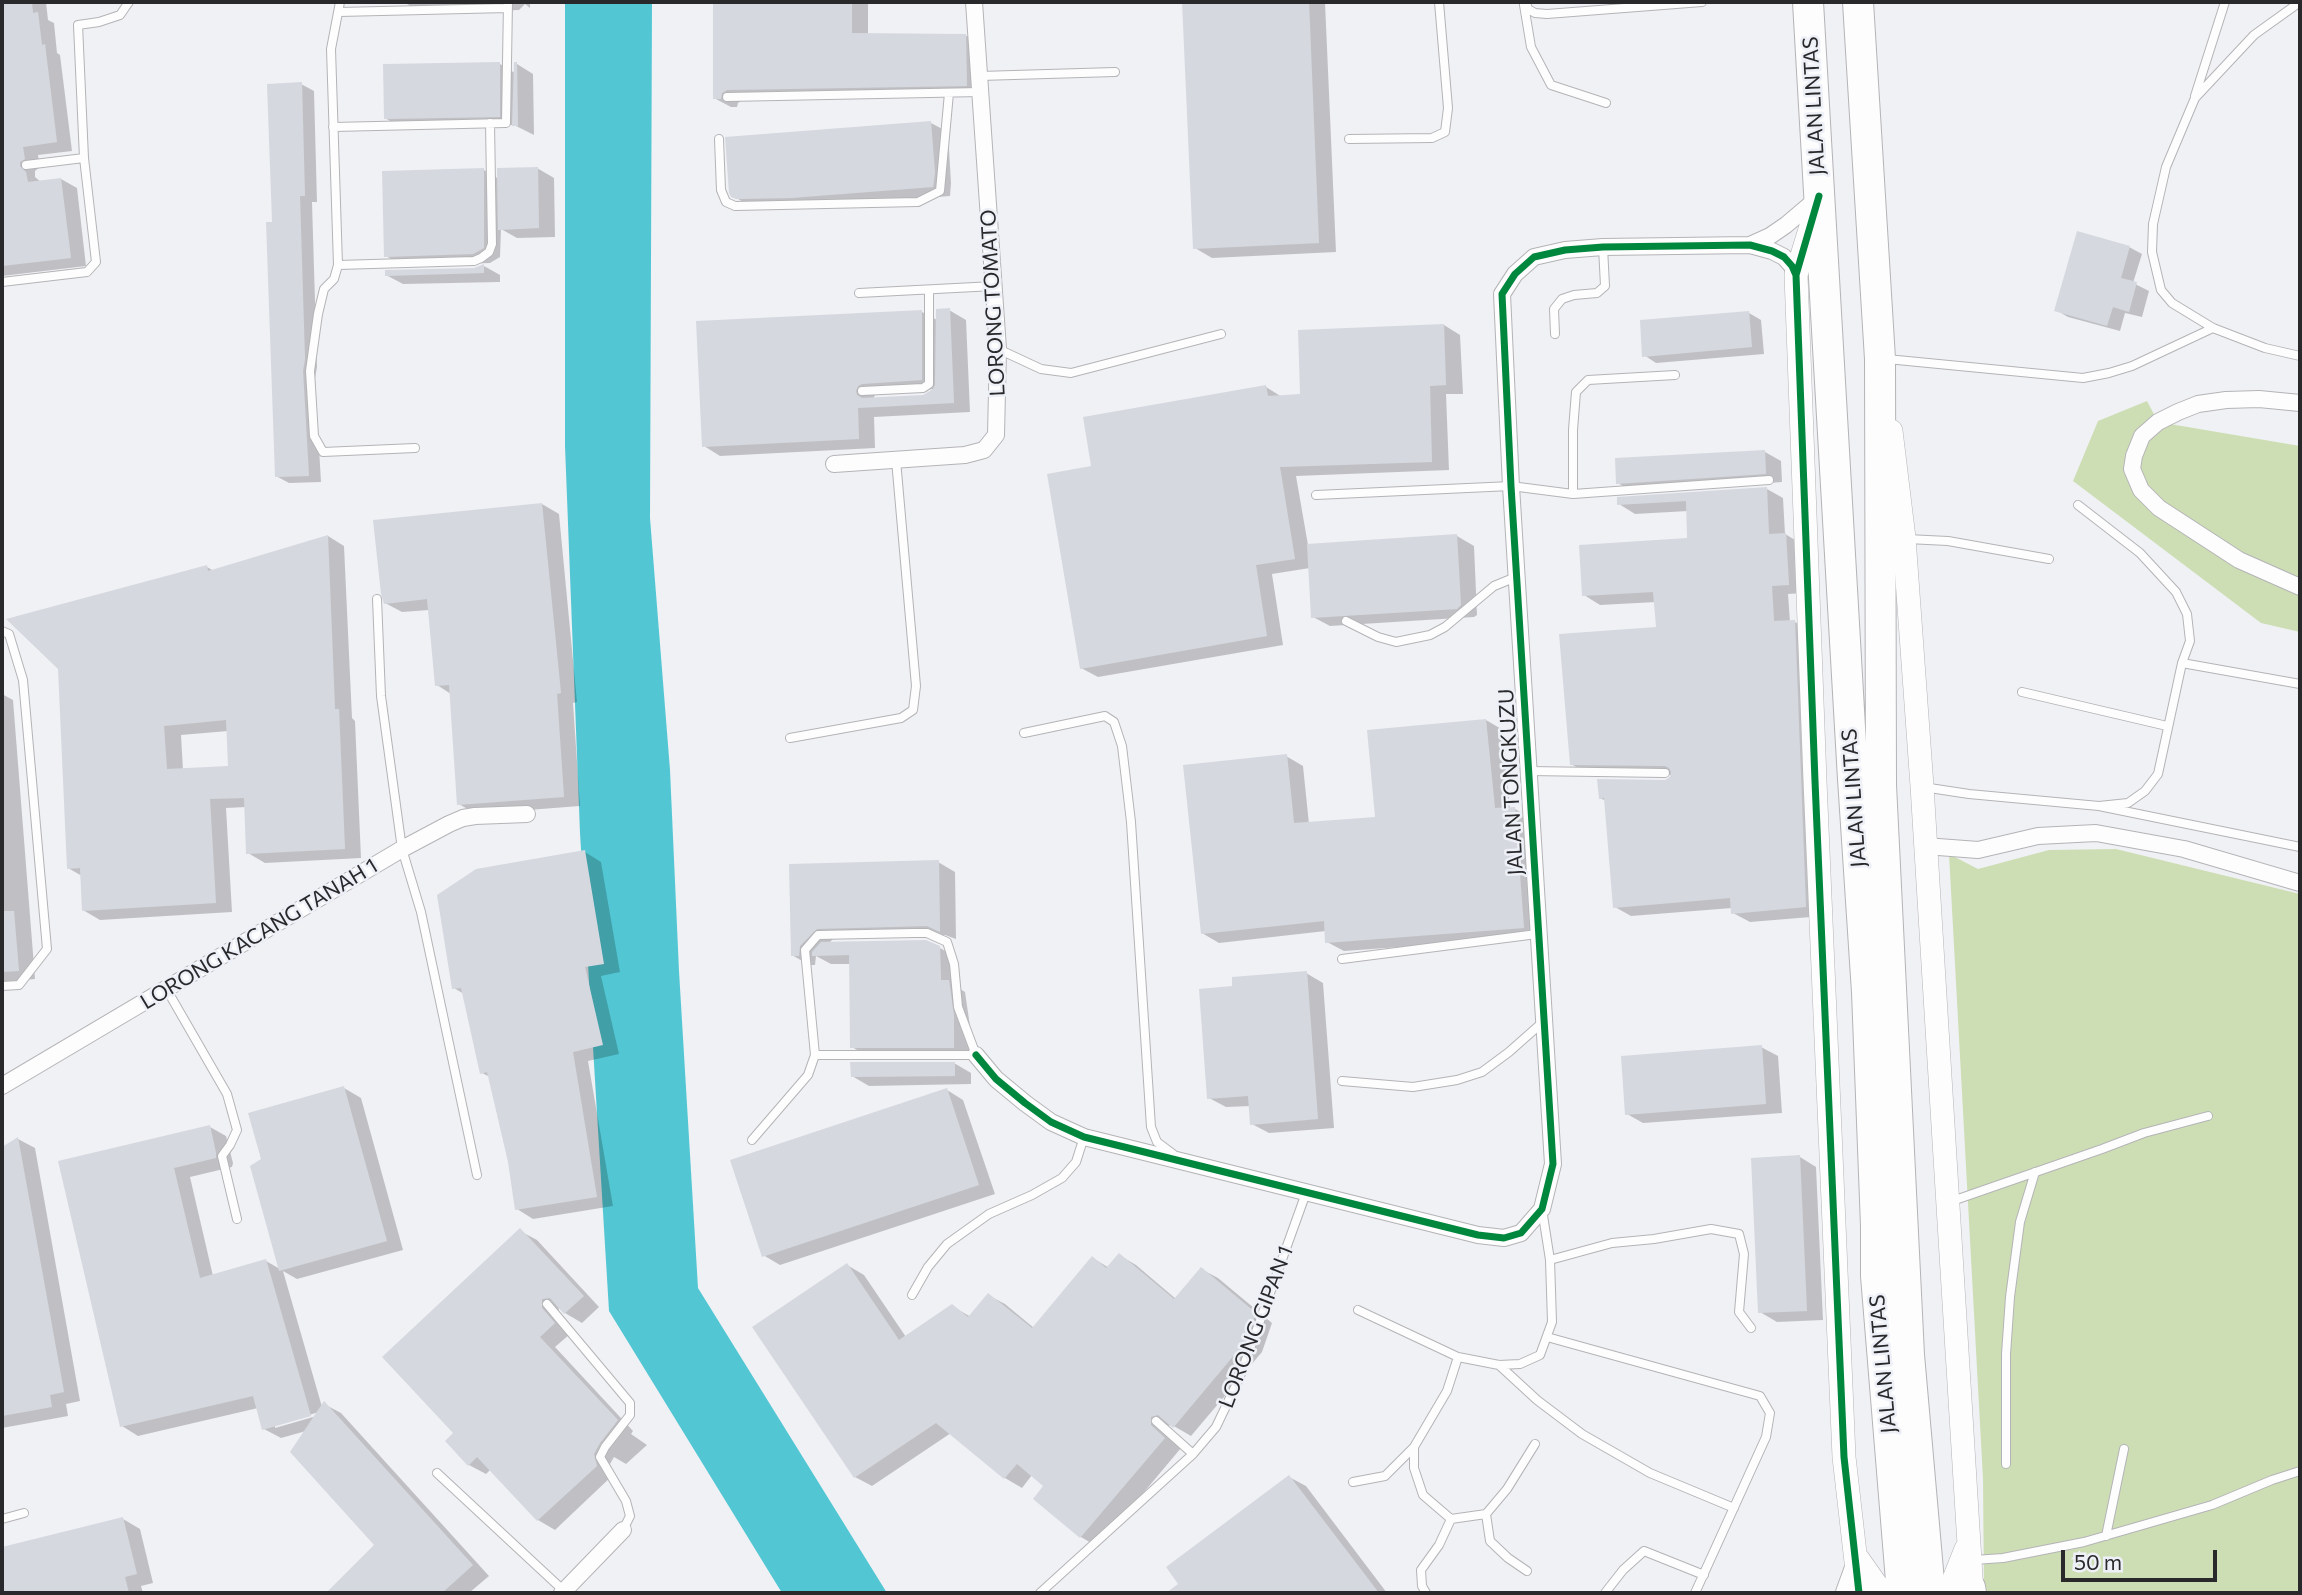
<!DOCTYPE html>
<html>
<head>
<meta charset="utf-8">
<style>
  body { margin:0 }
  #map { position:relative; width:2302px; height:1595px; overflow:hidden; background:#f0f1f5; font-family:Commissioner,sans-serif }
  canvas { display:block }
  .frame { position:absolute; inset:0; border:4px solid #29292c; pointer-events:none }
  .scale { position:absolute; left:2061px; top:1550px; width:156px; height:32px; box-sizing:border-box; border:4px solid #29292c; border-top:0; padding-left:9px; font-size:21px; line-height:24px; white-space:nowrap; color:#29292c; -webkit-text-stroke:5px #eef0f7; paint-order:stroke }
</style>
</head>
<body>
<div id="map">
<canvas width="2302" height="1595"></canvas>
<div class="frame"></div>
<div class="scale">50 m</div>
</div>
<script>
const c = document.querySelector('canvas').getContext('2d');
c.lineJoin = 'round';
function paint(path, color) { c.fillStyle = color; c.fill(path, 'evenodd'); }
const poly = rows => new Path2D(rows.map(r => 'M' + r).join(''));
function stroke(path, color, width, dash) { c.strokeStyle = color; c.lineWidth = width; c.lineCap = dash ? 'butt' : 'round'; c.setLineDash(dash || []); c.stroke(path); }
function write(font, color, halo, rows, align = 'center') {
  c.font = font + ' Commissioner,sans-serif'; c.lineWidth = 5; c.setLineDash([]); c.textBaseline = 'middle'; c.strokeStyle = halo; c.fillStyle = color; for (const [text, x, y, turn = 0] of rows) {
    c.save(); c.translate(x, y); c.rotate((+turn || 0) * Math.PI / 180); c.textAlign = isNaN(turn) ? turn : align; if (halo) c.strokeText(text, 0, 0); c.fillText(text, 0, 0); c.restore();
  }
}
const green = poly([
  [2147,401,2158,422,2300,446,2300,632,2261,623,2073,481,2098,421],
  [2116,849,2300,894,2300,1593,1984,1593,1983,1479,1949,854,1978,869,2049,850]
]);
const water = poly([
  [565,2,652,2,650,518,670,770,679,971,698,1288,887,1593,782,1593,609,1311,580,833,565,446]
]);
const shadow = poly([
  [2,2,46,2,48,20,54,23,57,53,60,55,72,151,38,155,40,167,35,171,35,177,41,182,61,179,77,188,86,266,2,276],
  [404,2,530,2,530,8,525,4,519,10,421,13],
  [715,2,868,2,868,35,965,35,982,45,983,94,744,99,738,103,737,107,731,107,714,98],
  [1184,2,1325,2,1336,252,1212,258,1195,248],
  [500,64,515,73,517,64,533,74,534,135,514,125,402,128,385,118],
  [301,84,314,91,317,202,312,202,317,367,315,379,321,482,289,483,276,476,273,223],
  [931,123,948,132,951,183,950,196,809,207,750,206,733,196],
  [537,168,554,178,555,237,517,238,501,229,500,257,490,263,403,266,386,256,484,170,499,179],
  [2129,247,2142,254,2133,283,2149,291,2142,317,2125,313,2120,331,2068,317,2056,310],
  [484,266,500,275,500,282,403,284,386,275,475,269],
  [949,310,966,320,970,412,874,417,875,448,720,456,704,446,698,323,922,312,937,320],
  [936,389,924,396,873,399,875,395,879,393],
  [1749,313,1761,320,1764,354,1656,363,1644,355],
  [1444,325,1460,335,1463,394,1446,394,1449,470,1296,476,1308,545,1457,536,1474,546,1477,615,1474,617,1330,626,1313,617,1310,568,1272,574,1283,645,1098,677,1081,668,1093,467,1266,387,1282,397,1302,396],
  [1765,452,1781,461,1782,482,1634,493,1618,483],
  [1767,489,1783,498,1785,534,1802,544,1805,593,1788,594,1790,622,1795,622,1811,631,1823,916,1750,922,1733,913,1732,908,1631,916,1615,907,1606,801,1600,798,1666,781,1672,775,1588,774,1571,764,1658,629,1656,602,1600,605,1584,595,1689,540,1688,511,1635,514,1619,504],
  [542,504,559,514,577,702,573,703,580,806,476,814,459,804,451,694,437,685,429,610,402,612,385,603],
  [328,536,344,546,352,718,355,721,361,858,265,863,248,853,246,807,226,808,232,912,100,920,83,910,82,876,68,868,207,567,214,571],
  [228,731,230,768,183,770,181,735],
  [2,694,13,700,35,979,2,982],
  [1486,720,1503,730,1510,809,1515,809,1532,818,1540,937,1344,951,1327,942,1326,931,1219,943,1202,933,1286,756,1303,766,1309,824,1377,819],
  [585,852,601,862,620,972,601,976,619,1054,588,1061,613,1206,533,1219,517,1209,509,1161,490,1077,482,1073,464,994,454,988],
  [938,862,955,872,956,939,945,935,835,937,829,943,940,948,957,958,957,987,965,992,970,1026,971,1057,869,1057,852,1047,851,964,831,964,816,956,815,965,809,965,792,955,791,866],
  [1306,973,1323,983,1334,1128,1269,1133,1252,1124,1251,1106,1226,1107,1209,1098],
  [1761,1047,1778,1056,1782,1113,1643,1123,1627,1114],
  [954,1063,971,1073,971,1084,869,1086,852,1076],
  [344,1088,361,1098,403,1250,297,1279,283,1271,322,1407,324,1404,341,1413,489,1576,469,1593,329,1593,377,1545,306,1431,281,1438,264,1429,258,1408,138,1436,122,1426,60,1162,210,1127,226,1136,233,1163,232,1167,190,1177,213,1276,266,1261,280,1269],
  [319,1412,320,1415,275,1428,275,1425],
  [947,1090,963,1100,995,1194,780,1265,763,1255],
  [18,1139,35,1148,80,1401,66,1404,68,1416,2,1428,2,1149],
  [1800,1157,1816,1167,1823,1320,1777,1322,1760,1312],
  [520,1231,537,1240,599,1307,582,1323,565,1313,559,1306,558,1319,570,1334,555,1347,633,1431,631,1434,647,1445,626,1464,614,1457,610,1464,613,1475,555,1530,538,1520,491,1469,486,1474,469,1465,456,1433],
  [1119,1255,1136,1265,1176,1299,1201,1269,1218,1278,1272,1323,1262,1352,1191,1436,1172,1425,1167,1426,1168,1437,1181,1448,1098,1547,1081,1537,1035,1498,1046,1486,1032,1475,1022,1488,1005,1478,951,1433,872,1486,855,1477,847,1265,864,1275,906,1337,952,1306,971,1317,988,1295,1005,1304,1034,1328,1093,1258,1109,1268],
  [1289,1477,1306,1486,1387,1593,1168,1593,1181,1584],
  [123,1519,140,1529,153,1583,141,1586,143,1593,2,1593,2,1549]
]);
const building = poly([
  [2,2,32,2,33,13,38,12,42,45,45,44,57,142,23,147,25,159,20,162,20,166,26,172,28,182,61,178,71,258,2,266],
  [713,2,852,2,852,33,966,34,967,86,727,90,722,93,721,99,713,99],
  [1182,2,1309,2,1319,243,1193,249],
  [500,62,500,117,384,119,383,64],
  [514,62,517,62,518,126,512,126],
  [302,82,305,196,300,196,305,359,303,371,309,476,275,477,266,222,272,222,267,84],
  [931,121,935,173,933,187,791,198,736,199,731,197,729,193,725,137],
  [538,167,539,228,498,230,497,168],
  [484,168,484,248,473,254,384,257,382,171],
  [2077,231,2130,246,2121,278,2137,282,2129,312,2113,307,2107,326,2054,311],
  [484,264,484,273,385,276,385,270,474,268],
  [950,308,954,403,858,408,859,439,702,447,696,321,922,310,922,380,862,384,858,386,856,391,857,395,862,398,923,395,933,389,935,385,936,309],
  [1749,311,1752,347,1642,357,1640,320],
  [1444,324,1446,385,1430,386,1432,462,1280,467,1295,559,1256,565,1267,636,1080,669,1047,474,1091,466,1083,417,1266,385,1268,396,1300,394,1298,330],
  [1765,450,1766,474,1616,484,1615,458],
  [1767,487,1769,534,1786,533,1789,585,1772,586,1774,621,1795,620,1806,907,1731,914,1730,898,1613,908,1604,798,1599,799,1597,779,1665,780,1670,777,1671,772,1669,768,1665,766,1570,765,1559,634,1656,627,1653,592,1582,596,1579,545,1687,538,1686,501,1617,505,1617,497],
  [542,503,561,693,557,694,564,797,457,805,449,685,435,686,427,599,384,604,381,594,373,520],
  [1457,534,1461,605,1457,609,1311,618,1307,544],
  [328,535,335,709,339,709,345,849,246,854,244,798,210,799,216,903,82,911,80,868,67,869,58,669,6,619,207,565,208,571],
  [226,720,228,766,167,769,164,726],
  [1486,719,1495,808,1515,807,1524,928,1325,943,1324,921,1201,934,1183,765,1287,754,1294,823,1375,817,1367,730],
  [585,850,604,964,585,967,603,1045,573,1052,597,1197,515,1210,508,1162,487,1072,480,1074,461,988,452,989,437,895,476,869],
  [939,860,940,932,927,926,817,929,800,946,799,956,791,956,789,864],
  [2,911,14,911,19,971,2,972],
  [926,940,940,946,941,980,949,980,954,1015,954,1048,850,1048,849,955,812,956,812,952,821,942],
  [1307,971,1318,1119,1250,1125,1248,1096,1207,1099,1199,989,1232,986,1232,977],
  [1762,1045,1766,1104,1625,1115,1621,1056],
  [850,1062,955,1062,955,1076,851,1077],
  [344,1086,387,1241,279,1271,250,1166,261,1159,248,1113],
  [947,1088,979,1185,762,1257,730,1160],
  [210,1125,216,1153,216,1158,174,1168,200,1278,266,1259,311,1416,262,1430,253,1396,120,1427,58,1161],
  [18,1137,64,1392,50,1395,52,1407,2,1416,2,1147],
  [1800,1155,1807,1311,1758,1313,1751,1158],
  [520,1228,584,1296,564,1314,550,1298,542,1299,542,1308,555,1323,540,1337,618,1420,600,1443,594,1454,597,1466,537,1521,477,1457,468,1466,445,1441,453,1433,382,1357],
  [1119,1253,1174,1299,1201,1267,1256,1313,1245,1342,1173,1428,1158,1415,1151,1417,1151,1425,1165,1438,1080,1538,1033,1499,1043,1486,1017,1464,1004,1479,936,1423,854,1478,752,1327,847,1263,899,1340,952,1304,968,1317,988,1293,1032,1328,1092,1256,1106,1268],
  [324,1401,473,1565,442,1593,326,1593,374,1545,290,1452],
  [1289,1475,1379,1593,1166,1593,1178,1584,1166,1567],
  [123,1517,137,1574,125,1577,129,1593,2,1593,2,1547]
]);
const lane = poly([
  [340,2,331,49,338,265,334,279,324,289,318,314,310,371,314,436,323,452,415,448],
  [1526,2,1528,9,1535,13,1547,14,1702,2],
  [2300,2,2254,35,2195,98,2166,167,2153,224,2152,252,2161,290,2172,303,2213,328,2265,348,2300,356],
  [1524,5,1531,47,1551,85,1606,103],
  [339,12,508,8],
  [980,76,1115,72],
  [2195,96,2225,2],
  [727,97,980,92],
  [333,127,506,123,508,2],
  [719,139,721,190,726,202,735,206,918,202,940,191,949,93],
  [1349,139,1432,138,1445,132,1448,108,1439,2],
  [26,165,84,158],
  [338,265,474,261,481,258,489,252,492,244,490,123],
  [2,282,87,272,96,262,84,158,78,25,99,22,120,15,129,2],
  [859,293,994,286],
  [1555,334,1554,309,1562,299,1574,295,1597,293,1605,286,1603,247],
  [998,349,1041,369,1071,373,1221,334],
  [1887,359,2083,378,2109,373,2132,366,2213,328],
  [862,391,923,388,929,384,929,291],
  [1573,494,1573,430,1576,392,1588,380,1675,375],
  [1316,495,1511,486,1573,494,1769,480],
  [2078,505,2140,553,2176,592,2187,614,2190,641,2182,663,2158,774,2145,791,2128,803,2099,806],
  [1907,539,1948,541,2049,559],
  [377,599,381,696,402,849,421,912,477,1175],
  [1346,621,1378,637,1396,642,1430,635,1445,627,1494,586,1516,577],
  [2,631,9,634,23,680,47,949,19,985,2,986],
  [2182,663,2300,684],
  [2022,692,2167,726],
  [1024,733,1105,716,1114,722,1122,746,1131,822,1151,1127,1157,1142,1173,1154],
  [790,738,901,718,913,710,916,686,896,460],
  [1529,771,1665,773],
  [1923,787,1969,794,2099,806,2300,847],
  [1342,959,1537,934],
  [167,990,227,1094,237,1130,230,1145,222,1156,237,1219],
  [1342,1081,1413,1087,1457,1080,1482,1072,1509,1052,1544,1021],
  [752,1140,808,1075,815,1055,805,950,818,935,914,933,927,933,947,942,954,964,958,1007,976,1055,815,1055],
  [1951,1199,1958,1199,2102,1149,2144,1133,2208,1116],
  [1550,1260,1612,1243,1654,1239,1711,1229,1739,1234,1744,1254,1739,1312,1751,1328],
  [912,1295,928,1267,947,1244,989,1214,1032,1195,1062,1178,1076,1162,1084,1137],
  [547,1304,630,1403,630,1415,605,1447,600,1457,626,1501,630,1516,623,1530],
  [1358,1310,1458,1357,1499,1365,1520,1364,1540,1355,1552,1322,1550,1260,1542,1209],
  [1547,1337,1760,1396,1770,1413,1766,1437,1695,1593],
  [1458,1357,1447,1391,1414,1447,1414,1468,1423,1495,1451,1519,1486,1514,1507,1489,1535,1444],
  [1499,1365,1537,1400,1582,1434,1650,1473,1734,1508],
  [1156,1421,1193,1454],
  [2006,1464,2006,1354,2010,1297,2020,1222,2035,1172],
  [437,1473,564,1591],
  [1353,1482,1385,1476,1414,1447],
  [1486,1514,1490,1541,1508,1558,1527,1571],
  [2,1519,24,1513],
  [2106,1536,2124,1449],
  [1974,1560,2003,1558,2084,1542,2212,1505,2272,1480,2300,1471],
  [1040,1593,1193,1454,1216,1427,1239,1379,1306,1193],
  [1426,1593,1422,1586,1421,1570,1439,1545,1451,1519],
  [1605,1593,1623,1570,1644,1551,1704,1575]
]);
const street = poly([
  [1750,245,1770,236,1786,225,1819,197],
  [2300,403,2259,399,2226,400,2198,404,2178,412,2158,422,2142,436,2134,456,2132,469,2141,490,2159,508,2239,560,2300,587],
  [834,464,965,455,984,450,996,435,998,349,974,2],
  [1925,846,1978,850,2038,836,2096,833,2184,849,2300,883],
  [976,1055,996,1079,1025,1103,1051,1122,1084,1137,1478,1235,1504,1238,1521,1233,1542,1209,1553,1164,1511,486,1502,294,1515,274,1534,257,1565,250,1603,247,1750,245,1772,251,1784,257,1792,266,1796,275],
  [2,1086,402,849,449,824,463,818,475,816,527,814],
  [562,1593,623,1530]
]);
const secondary = poly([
  [1815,213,1796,275,1815,781,1844,1457,1859,1588],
  [1891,431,1904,538,1922,786,1972,1593],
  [1858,1559,1877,1586,1887,1593],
  [1940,1593,1952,1584,1966,1549]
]);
const primary = poly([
  [1972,1587,1973,1593],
  [1849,1593,1857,1571]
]);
const highway = poly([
  [1808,2,1853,779,1867,992,1876,1226,1876,1276,1902,1593],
  [1858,2,1880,359,1881,785,1909,1355,1930,1593]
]);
const cycleway = poly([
  [1819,196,1796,275,1815,781,1844,1457,1859,1593],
  [976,1055,996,1079,1025,1103,1051,1122,1084,1137,1478,1235,1504,1238,1521,1233,1542,1209,1553,1164,1511,486,1502,294,1515,274,1534,257,1565,250,1603,247,1750,245,1772,251,1784,257,1792,266,1796,275]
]);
const streetNames = [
  ["JALAN LINTAS",1814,106,-93],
  ["LORONG TOMATO",993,303,-93],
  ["JALAN TONGKUZU",1511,782,-93],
  ["JALAN LINTAS",1854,798,-94],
  ["LORONG KACANG TANAH 1",259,934,-31],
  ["LORONG GIPAN 1",1256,1327,-69],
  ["JALAN LINTAS",1883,1364,-95]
];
paint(green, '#cedeb4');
paint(water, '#52c7d3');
paint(shadow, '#0003');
paint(building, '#d6d8e0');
stroke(lane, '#b4b4b7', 10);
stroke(street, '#b4b4b7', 18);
stroke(secondary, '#b4b4b7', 24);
stroke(primary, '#b4b4b7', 28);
stroke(highway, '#b4b4b7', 32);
stroke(lane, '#fdfdfe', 8);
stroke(street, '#fdfdfe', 16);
stroke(secondary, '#fdfdfe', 23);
stroke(primary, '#fdfdfe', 26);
stroke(highway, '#fdfdfe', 30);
stroke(cycleway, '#00873e', 7);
write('21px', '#29292c', '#eef0f7', streetNames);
</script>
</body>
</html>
